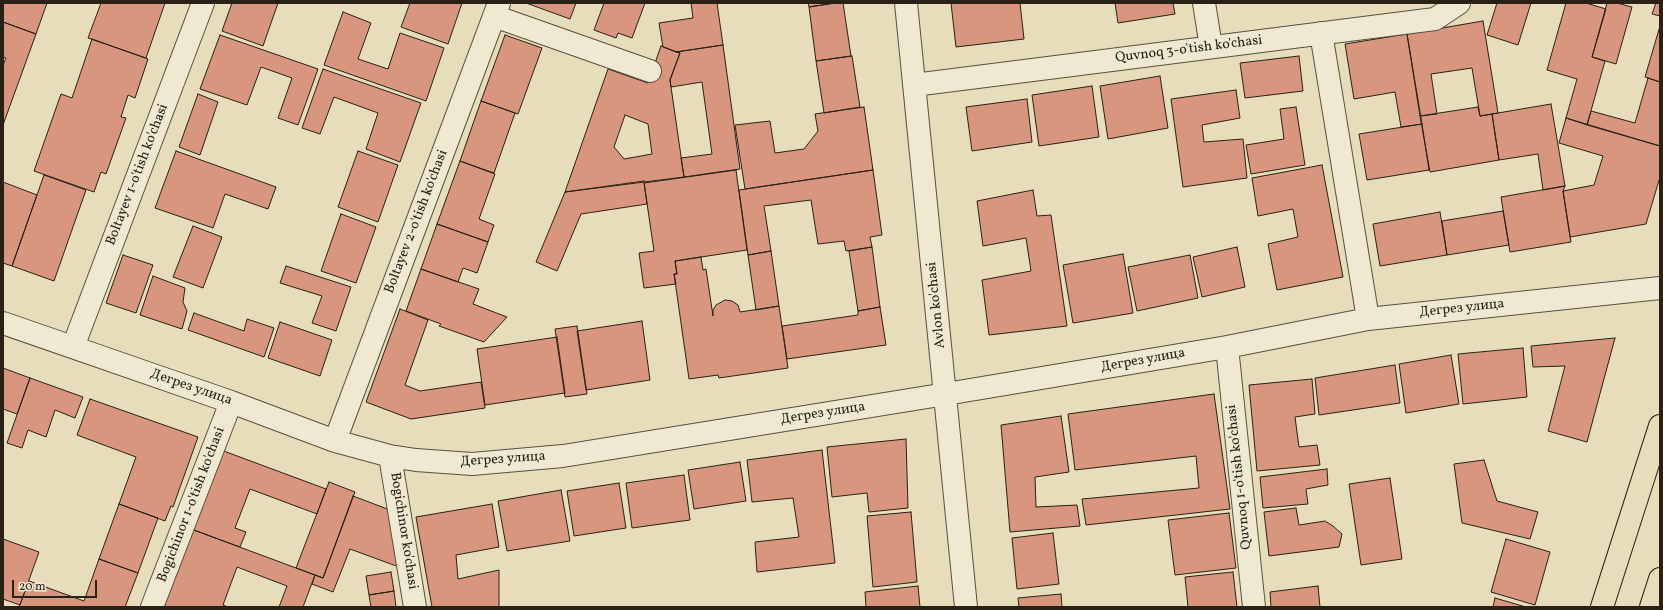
<!DOCTYPE html>
<html>
<head>
<meta charset="utf-8">
<style>
  body { margin:0 }
  #map { position:relative; width:1663px; height:610px; overflow:hidden; background:#e8ddba; font-family:Vollkorn,serif }
  canvas { display:block }
  .frame { position:absolute; inset:0; border:4px solid #292016; pointer-events:none }
  .scale { position:absolute; left:12px; top:580px; width:85px; height:18px; box-sizing:border-box; border:2px solid #292016; border-top:0; padding-left:5px; font-size:12px; line-height:14px; white-space:nowrap; color:#292016; -webkit-text-stroke:3px #f0e9d2; paint-order:stroke }
</style>
</head>
<body>
<div id="map">
<canvas width="1663" height="610"></canvas>
<div class="frame"></div>
<div class="scale">20 m</div>
</div>
<script>
const c = document.querySelector('canvas').getContext('2d');
c.lineJoin = 'round';
function paint(path, color) { c.fillStyle = color; c.fill(path, 'evenodd'); }
const poly = rows => new Path2D(rows.map(r => 'M' + r).join(''));
function stroke(path, color, width, dash) { c.strokeStyle = color; c.lineWidth = width; c.lineCap = dash ? 'butt' : 'round'; c.setLineDash(dash || []); c.stroke(path); }
function write(font, color, halo, rows, align = 'center') {
  c.font = font + ' Vollkorn,serif'; c.lineWidth = 3; c.setLineDash([]); c.textBaseline = 'middle'; c.strokeStyle = halo; c.fillStyle = color; for (const [text, x, y, turn = 0] of rows) {
    c.save(); c.translate(x, y); c.rotate((+turn || 0) * Math.PI / 180); c.textAlign = isNaN(turn) ? turn : align; if (halo) c.strokeText(text, 0, 0); c.fillText(text, 0, 0); c.restore();
  }
}
const building = poly([
  [3,3,47,3,36,34,3,22,3,3],
  [101,3,165,3,146,58,88,38,101,3],
  [232,3,278,3,263,46,222,31,232,3],
  [410,3,462,3,448,44,401,27,410,3],
  [526,3,576,3,570,19,526,3],
  [604,3,645,3,632,38,618,33,616,38,594,30,604,3],
  [691,3,717,3,723,45,676,52,663,47,659,23,693,18,691,3],
  [808,3,835,3,809,7,808,3],
  [835,3,843,3,851,56,816,61,809,7,835,3],
  [951,3,1020,3,1024,39,956,47,951,3],
  [1115,3,1173,3,1175,14,1118,23,1115,3],
  [1497,3,1531,3,1518,45,1487,35,1497,3],
  [1566,3,1586,3,1606,9,1592,57,1605,61,1587,125,1566,118,1577,79,1547,70,1566,3],
  [1607,3,1617,3,1632,7,1616,64,1592,57,1607,3],
  [1656,3,1660,3,1660,16,1652,14,1656,3],
  [343,12,371,23,358,59,388,69,400,33,444,48,426,101,324,65,343,12],
  [1483,21,1498,113,1480,116,1472,68,1431,74,1437,114,1420,116,1407,34,1483,21],
  [3,22,36,34,3,125,3,65,6,58,3,57,3,22],
  [1660,26,1660,82,1645,77,1660,26],
  [1407,34,1422,124,1401,127,1395,92,1354,99,1345,44,1407,34],
  [220,35,318,69,298,125,278,118,292,78,261,67,247,105,200,89,220,35],
  [505,35,542,48,518,114,481,101,505,35],
  [92,39,148,59,135,98,128,95,121,117,126,118,106,174,101,172,94,192,34,171,61,94,72,98,92,39],
  [723,45,740,169,684,177,681,158,712,154,702,82,671,87,670,80,680,53,676,52,723,45],
  [661,46,680,53,670,80,684,177,565,192,608,69,648,83,661,46],
  [625,115,648,124,652,154,624,159,614,147,625,115],
  [852,56,860,107,824,113,816,61,852,56],
  [1299,56,1303,91,1245,98,1240,63,1299,56],
  [323,69,421,103,400,162,366,149,378,113,334,97,320,134,302,128,323,69],
  [1160,76,1168,128,1108,139,1100,86,1160,76],
  [1648,78,1660,82,1660,146,1587,125,1591,111,1635,123,1648,78],
  [1092,86,1099,137,1039,146,1032,95,1092,86],
  [1236,90,1240,118,1202,125,1204,142,1243,139,1247,178,1183,187,1171,99,1236,90],
  [198,94,218,102,200,155,179,147,198,94],
  [1027,99,1032,142,972,151,966,107,1027,99],
  [481,101,515,113,494,173,460,161,481,101],
  [1551,104,1565,186,1543,190,1538,154,1499,160,1492,114,1551,104],
  [864,107,873,170,745,189,735,125,770,121,775,153,804,149,818,131,815,114,864,107],
  [1296,107,1305,165,1251,174,1246,145,1284,139,1280,109,1296,107],
  [1478,107,1480,116,1492,114,1499,160,1430,172,1420,116,1478,107],
  [1566,118,1660,146,1660,177,1646,224,1570,237,1563,191,1594,185,1603,156,1559,143,1566,118],
  [1422,124,1429,170,1367,180,1359,134,1422,124],
  [176,151,276,187,268,209,225,194,213,228,155,208,176,151],
  [358,151,398,165,378,222,338,207,358,151],
  [460,161,495,174,479,219,494,225,488,242,437,224,460,161],
  [1322,165,1343,277,1277,290,1268,244,1298,237,1293,209,1258,216,1252,178,1322,165],
  [736,170,747,250,675,261,677,274,674,274,676,284,644,288,639,253,654,251,644,183,736,170],
  [873,170,882,235,870,237,872,247,846,251,844,241,818,244,811,200,764,206,771,251,748,255,739,190,873,170],
  [44,175,86,190,54,281,12,266,44,175],
  [644,181,647,204,581,214,557,271,536,262,565,192,644,181],
  [3,182,37,195,12,266,3,263,3,182],
  [1565,186,1563,191,1571,242,1510,252,1501,197,1565,186],
  [1033,190,1037,216,1051,215,1067,326,989,335,982,280,1031,271,1026,238,983,246,977,201,1033,190],
  [1503,211,1509,245,1447,255,1442,221,1503,211],
  [1440,212,1447,255,1380,266,1373,224,1440,212],
  [341,214,376,227,356,283,321,271,341,214],
  [437,224,488,242,477,273,463,268,458,282,421,269,437,224],
  [193,226,222,237,203,288,173,277,193,226],
  [872,247,880,307,858,311,849,251,872,247],
  [1237,247,1245,287,1202,297,1193,257,1237,247],
  [771,251,779,306,756,310,748,255,771,251],
  [1123,254,1133,313,1073,323,1063,265,1123,254],
  [123,255,153,265,136,313,106,303,123,255],
  [1190,255,1198,298,1137,311,1128,267,1190,255],
  [701,257,703,270,706,269,713,316,713,310,716,305,725,300,732,301,738,305,740,312,779,306,788,368,719,378,718,375,689,379,674,274,677,274,675,261,701,257],
  [286,266,351,287,336,331,312,323,322,296,280,283,286,266],
  [421,269,479,289,473,304,507,317,484,342,439,326,441,324,406,311,421,269],
  [153,276,185,288,183,302,187,311,182,329,140,315,153,276],
  [880,307,886,345,787,359,782,326,858,315,858,311,880,307],
  [400,309,428,320,405,385,420,391,481,382,485,408,411,419,366,402,400,309],
  [194,313,244,331,247,319,274,328,264,357,188,330,194,313],
  [642,321,650,380,586,390,577,331,642,321],
  [280,322,332,340,320,376,268,358,280,322],
  [577,326,587,394,565,397,555,329,577,326],
  [557,337,565,393,485,405,477,349,557,337],
  [1615,338,1587,442,1548,431,1565,366,1533,367,1531,346,1615,338],
  [1523,348,1527,397,1463,404,1458,354,1523,348],
  [1451,355,1459,404,1406,413,1399,364,1451,355],
  [1395,365,1400,403,1319,415,1315,378,1395,365],
  [3,368,30,378,17,414,3,409,3,368],
  [30,378,83,397,75,418,55,410,46,437,28,430,22,448,7,443,30,378],
  [1312,379,1315,414,1295,417,1299,447,1317,445,1320,465,1257,471,1249,385,1312,379],
  [1214,394,1230,509,1086,525,1082,499,1199,488,1196,456,1075,470,1068,414,1214,394],
  [90,399,198,437,173,507,171,506,165,521,119,504,136,457,77,435,90,399],
  [1061,416,1069,472,1035,477,1036,507,1077,505,1080,526,1010,532,1001,425,1061,416],
  [906,439,908,508,869,512,867,493,832,497,827,447,906,439],
  [221,450,326,489,317,514,250,489,235,528,246,532,240,547,191,529,221,450],
  [822,450,835,563,757,572,755,542,799,537,793,498,752,502,747,460,822,450],
  [1484,460,1497,501,1538,512,1530,539,1462,523,1454,464,1484,460],
  [740,462,746,501,694,509,688,470,740,462],
  [1327,469,1328,485,1306,489,1308,504,1263,508,1260,477,1327,469],
  [684,475,690,520,632,528,626,483,684,475],
  [1390,478,1402,559,1361,565,1349,484,1390,478],
  [329,482,355,492,323,578,296,568,329,482],
  [619,483,626,528,574,536,567,491,619,483],
  [561,490,570,541,507,551,498,501,561,490],
  [353,496,390,510,399,567,350,549,333,592,312,584,315,575,323,578,353,496],
  [119,504,158,518,138,573,99,559,119,504],
  [492,504,499,547,456,555,458,579,499,570,499,607,432,607,416,517,492,504],
  [1296,508,1299,525,1325,521,1333,526,1342,534,1339,547,1269,556,1264,512,1296,508],
  [911,512,917,582,873,587,867,516,911,512],
  [1229,513,1236,568,1175,575,1168,520,1229,513],
  [191,529,315,575,303,607,279,607,287,586,237,567,223,605,228,607,168,607,162,605,191,529],
  [1053,533,1059,584,1017,589,1012,538,1053,533],
  [3,539,39,552,20,605,3,599,3,539],
  [1506,539,1550,552,1535,605,1491,592,1506,539],
  [99,559,138,573,125,607,19,607,29,581,84,601,99,559],
  [391,572,394,591,369,595,366,576,391,572],
  [1233,572,1237,607,1188,607,1185,577,1233,572],
  [918,586,920,607,866,607,865,592,918,586],
  [1318,586,1320,607,1271,607,1270,592,1318,586],
  [394,591,396,607,371,607,369,595,394,591],
  [1061,594,1062,607,1019,607,1018,598,1061,594],
  [1495,598,1526,607,1493,607,1495,598]
]);
const minor = poly([
  [906,3,966,607],
  [1204,3,1211,47],
  [494,16,650,71],
  [1321,33,1368,319],
  [914,85,1435,19,1459,3],
  [3,323,231,402,335,441,390,456,416,460,472,464,563,456,946,394,1227,347,1368,319,1660,288],
  [73,347,203,3],
  [1227,347,1254,607],
  [335,441,499,3],
  [390,456,415,607],
  [152,607,231,402]
]);
const major = poly([
  [1602,607,1660,426],
  [1651,607,1660,579]
]);
const streetNames = [
  ["Quvnoq 3-o'tish ko'chasi",1189,50,-7],
  ["Boltayev 1-o'tish ko'chasi",138,175,-69],
  ["Boltayev 2-o'tish ko'chasi",417,222,-69],
  ["Avlon ko'chasi",937,305,-96],
  ["Дегрез улица",1462,309,-6],
  ["Дегрез улица",1143,361,-10],
  ["Дегрез улица",191,388,19],
  ["Дегрез улица",823,414,-9],
  ["Дегрез улица",503,460,-4],
  ["Quvnoq 1-o'tish ko'chasi",1240,477,-96],
  ["Bogichinor 1-o'tish ko'chasi",192,505,-69],
  ["Bogichinor ko'chasi",403,531,81]
];
paint(building, '#d7967d');
stroke(building, '#292016', 1);
stroke(minor, '#594f3f', 24);
stroke(major, '#292016', 24);
stroke(minor, '#f0e9d2', 22);
stroke(major, '#e8ddba', 22);
write('14px', '#292016', '#f0e9d2', streetNames);
</script>
</body>
</html>
